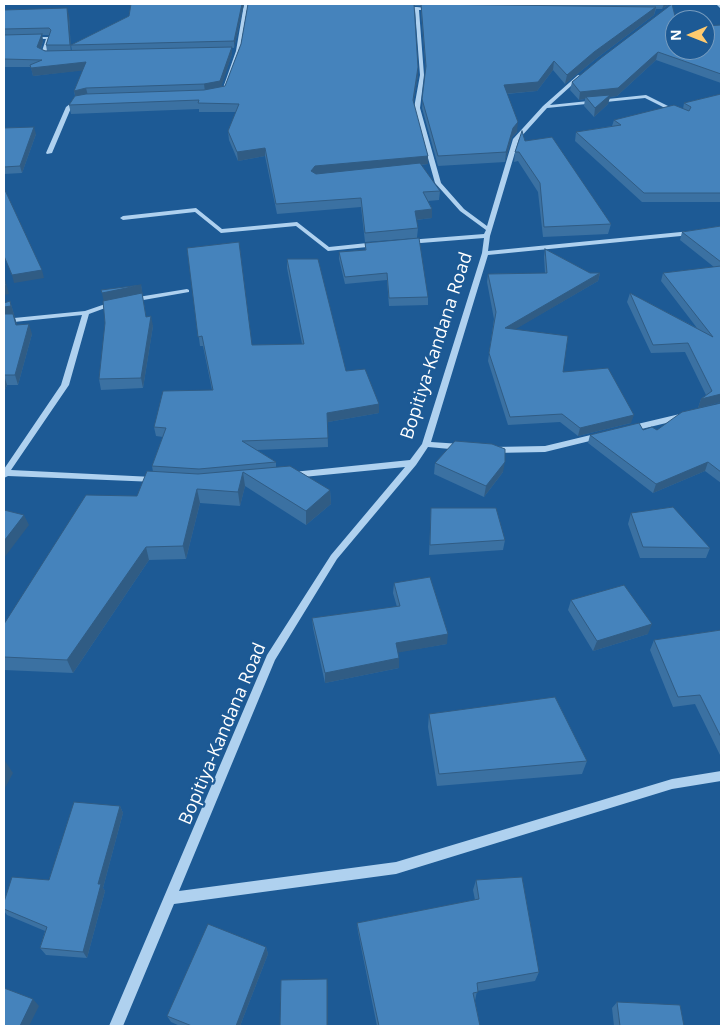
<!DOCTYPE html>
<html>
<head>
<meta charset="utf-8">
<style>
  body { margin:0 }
  #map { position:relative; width:725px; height:1030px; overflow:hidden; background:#1d5a95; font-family:"Open Sans",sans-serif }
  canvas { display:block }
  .frame { position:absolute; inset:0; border:5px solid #fff; pointer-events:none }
  .north { position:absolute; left:665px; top:10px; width:50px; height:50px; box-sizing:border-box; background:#1d5a95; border:1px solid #779cbf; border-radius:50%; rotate:269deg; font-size:14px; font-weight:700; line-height:20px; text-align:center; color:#fff }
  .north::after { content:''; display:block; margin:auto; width:18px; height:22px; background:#ffca6e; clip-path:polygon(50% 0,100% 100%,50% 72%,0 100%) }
</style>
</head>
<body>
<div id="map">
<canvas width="725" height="1030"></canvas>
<div class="frame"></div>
<div class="north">N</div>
</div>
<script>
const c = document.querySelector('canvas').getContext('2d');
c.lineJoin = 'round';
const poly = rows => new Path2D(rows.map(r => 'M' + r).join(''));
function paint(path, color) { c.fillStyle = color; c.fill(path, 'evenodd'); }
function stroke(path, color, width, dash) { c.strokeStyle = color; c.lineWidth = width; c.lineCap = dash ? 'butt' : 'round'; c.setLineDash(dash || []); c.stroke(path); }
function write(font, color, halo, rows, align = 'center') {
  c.font = font + ' "Open Sans",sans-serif'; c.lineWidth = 4.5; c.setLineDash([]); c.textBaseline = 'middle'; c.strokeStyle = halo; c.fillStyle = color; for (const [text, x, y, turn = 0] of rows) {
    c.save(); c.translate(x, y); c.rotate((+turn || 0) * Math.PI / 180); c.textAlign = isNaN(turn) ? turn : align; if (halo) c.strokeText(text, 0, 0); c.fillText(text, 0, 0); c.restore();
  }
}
const minor = poly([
  [244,4,248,4,240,51,227,88,225,89,223,88,236,51,244,4],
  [716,4,720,4,721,8,720,8,716,4],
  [401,7,417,7,434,9,432,10,419,10,424,75,420,108,441,183,464,209,487,226,513,139,543,106,578,75,582,76,550,105,646,95,680,112,675,113,645,98,547,108,519,139,490,236,488,251,691,231,694,233,691,235,488,255,431,442,461,444,465,447,461,450,428,447,416,465,337,559,275,660,179,891,396,862,672,779,721,771,721,781,672,789,396,874,174,904,123,1026,109,1026,267,655,331,555,405,467,293,478,289,475,293,472,410,460,422,444,482,253,484,238,408,244,405,242,408,240,484,234,486,230,460,211,435,183,414,108,420,75,415,10,402,9,401,7],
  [29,37,51,37,46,53,52,55,52,57,41,54,46,39,31,39,29,37],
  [75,100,79,101,71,108,52,153,47,154,46,153,66,107,75,100],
  [196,208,222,229,297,222,329,247,377,242,380,244,377,246,328,251,296,226,221,233,195,212,123,220,120,218,123,216,196,208],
  [187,289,189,290,189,292,132,302,129,300,132,298,187,289],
  [114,301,116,302,116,304,89,314,69,385,11,470,153,477,157,480,156,482,8,476,4,478,4,469,61,385,82,315,4,323,4,319,85,311,114,301],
  [684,413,688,416,687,418,629,432,625,429,629,426,684,413],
  [599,433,603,436,602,438,545,452,494,453,490,450,494,447,545,446,599,433]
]);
const wall = poly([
  [131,4,244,4,234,48,232,48,232,54,221,86,225,86,241,44,248,4,669,4,668,5,662,9,656,9,654,15,593,61,565,84,553,70,537,91,507,94,517,132,512,137,505,162,438,166,422,108,426,72,421,12,421,6,414,6,418,67,418,75,413,103,428,156,428,164,421,165,440,191,439,200,428,201,432,209,432,218,416,220,418,228,417,238,365,242,361,207,277,214,265,156,238,161,229,140,228,131,236,112,199,112,199,109,71,114,69,105,75,96,74,91,83,70,33,76,31,67,4,67,4,10,69,15,71,51,72,51,71,45,129,16],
  [42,35,49,35,46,45,47,51,41,49,43,41],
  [721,25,721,83,656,60,617,96,610,97,608,104,594,117,584,106,585,99,579,100,570,90,572,82,601,58,675,50],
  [721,94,721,202,642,202,575,141,576,132,612,126,614,120,683,109,684,103],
  [4,128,36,134,22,173,4,174],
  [525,141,611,224,608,234,543,237,538,192,518,161,514,162,515,152],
  [721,226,721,403,721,402,698,408,701,399,706,395,685,352,651,353,627,302,630,293,697,328,661,281,663,273,714,267,680,240,682,232],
  [365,243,428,297,428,305,389,306,387,280,345,284,339,259,339,252,365,250],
  [187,248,252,345,302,344,287,268,287,259,346,371,379,413,328,422,328,447,257,450,276,462,276,467,330,490,331,504,306,525,245,486,240,506,200,503,186,559,149,560,73,673,4,670,4,624,137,496,153,472,152,466,163,437,156,436,154,427,212,390,203,346,200,346],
  [545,249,590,273,600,273,598,281,515,329,563,372,631,423,578,436,560,422,508,425,488,361,494,319,487,282,488,274,545,273,544,257],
  [141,285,146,317,153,326,143,388,101,390,99,379],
  [10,301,17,325,32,334,18,385,7,385,4,392,4,303],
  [721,403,721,483,705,471,653,493,588,443,590,435,643,430,657,430],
  [435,463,503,472,484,497,434,474],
  [431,508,505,540,503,550,429,555],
  [631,513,710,548,706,558,640,558,628,524],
  [394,583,447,644,398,652,399,668,325,683,313,628,312,618,397,607,393,593],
  [571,600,648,634,593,651,568,610],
  [721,630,721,757,695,704,673,707,650,650,654,640],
  [429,714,587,761,582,774,437,786,428,727],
  [120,806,123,813,103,888,105,891,87,958,46,955,40,948,45,931,7,915,4,911,4,902,49,880],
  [476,880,539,972,535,981,477,991,475,1001,480,1026,377,1026,358,932,357,923,475,900,473,890],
  [266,947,268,954,240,1026,180,1026,171,1022,167,1016],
  [617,1002,684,1026,614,1026,612,1008]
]);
const shadedWall = poly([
  [242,4,244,4,234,48,234,41],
  [664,4,669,4,668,5,662,9],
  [656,7,654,15,593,61,565,84,567,75,594,52],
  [67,8,69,15,71,53,70,45],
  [42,34,43,41,39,55,37,47],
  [232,47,232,54,221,88,205,92,204,84],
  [658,52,656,60,617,96,610,97,608,104,594,117,595,108,586,97,585,99,579,100,580,92],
  [554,61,553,70,537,91,503,94,504,85],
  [86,62,88,70,33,76,31,68],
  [418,67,418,75,412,108,413,100],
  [86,88,88,96,76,98,74,91],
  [518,122,517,132,512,137,505,162,506,152,513,128],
  [34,127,36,134,22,173,20,166],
  [265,148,265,156,238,161,237,152],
  [428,156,428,164,316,175,311,171,315,166],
  [432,209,432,218,415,220,415,211],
  [42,270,44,278,14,283,12,275],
  [600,273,598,281,504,336,505,328],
  [4,275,9,294,4,295],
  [141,285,143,295,104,303,102,293],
  [10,301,13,311,20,335,4,318,4,307],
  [151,316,153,326,143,388,141,378],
  [29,324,32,334,18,385,15,375],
  [4,375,7,385,4,392],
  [721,394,721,402,698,408,701,399],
  [379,404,379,413,328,422,328,447,327,413],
  [634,415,631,423,578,436,580,428],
  [505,462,503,472,484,497,486,486],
  [708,462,705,471,653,493,656,484],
  [243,472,245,486,240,506,238,492],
  [197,489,200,503,186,559,183,546],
  [330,490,331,504,306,525,306,511],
  [24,515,29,525,4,558,4,541],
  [146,547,149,560,73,673,67,660],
  [652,624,648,634,593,651,597,641],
  [448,634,447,644,396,653,396,643],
  [399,658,399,668,325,683,325,673],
  [5,761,13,773,4,790,4,763],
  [120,806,123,813,103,888,105,891,87,958,83,952,98,884],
  [266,947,268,954,240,1026,236,1026],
  [327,979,328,986,328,1026,327,1026],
  [33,999,39,1006,29,1026,20,1026]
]);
const building = poly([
  [131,4,242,4,234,41,71,45,129,16,131,4],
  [248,4,414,4,418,67,413,100,428,156,315,166,311,171,316,174,420,163,440,191,423,192,432,209,415,211,418,228,365,233,361,198,276,204,265,148,237,152,228,131,239,104,198,103,199,100,69,105,75,96,86,94,204,90,225,86,241,44,248,4],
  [421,4,422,4,656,7,594,52,567,75,554,61,538,82,504,85,518,122,513,128,506,152,438,156,422,99,426,66,421,4],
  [672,4,676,20,675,20,675,50,705,50,705,26,721,25,721,74,658,52,618,88,580,92,572,82,601,58,672,4],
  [67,8,70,45,46,45,51,30,49,28,4,29,4,10,67,8],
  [42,34,37,47,45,51,232,47,220,81,204,84,86,88,74,91,86,62,31,68,30,65,42,60,4,59,4,35,42,34],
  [721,94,721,193,644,193,576,132,621,125,614,120,674,105,689,111,691,107,684,103,721,94],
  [610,95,595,108,586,97,610,95],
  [34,127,20,166,4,167,4,128,34,127],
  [522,131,525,141,552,137,611,224,544,227,540,183,519,152,515,152,522,131],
  [4,188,42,270,12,275,4,256,4,188],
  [721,226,721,262,682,232,721,226],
  [419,238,428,297,389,298,387,273,345,277,339,252,366,250,365,243,419,238],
  [239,242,252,345,304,344,287,259,318,259,346,371,365,369,379,404,327,413,328,438,242,441,276,462,199,469,152,466,166,428,154,427,163,391,213,390,202,336,198,337,187,248,239,242],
  [545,249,590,273,600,273,505,328,568,336,563,372,608,368,634,415,580,428,562,414,510,417,489,353,496,312,488,274,547,273,545,249],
  [721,266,721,394,701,399,712,391,688,343,653,345,630,293,713,337,663,273,721,266],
  [4,278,6,285,4,286,4,278],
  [141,285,102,293,101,290,141,285],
  [142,293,146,317,151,316,141,378,99,379,105,323,103,301,142,293],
  [10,301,11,306,4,307,4,303,10,301],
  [4,314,13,314,16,325,29,324,15,375,4,375,4,314],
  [721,403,721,472,708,462,656,484,590,435,639,423,643,430,652,427,657,430,682,412,721,403],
  [455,441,492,444,505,449,505,462,486,486,435,463,455,441],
  [290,466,330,490,306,511,243,472,238,492,197,489,183,546,146,547,67,660,4,657,4,624,86,495,137,496,147,471,198,474,290,466],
  [673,507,710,548,643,547,631,513,673,507],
  [431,508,496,508,505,540,430,545,431,508],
  [4,510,24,515,4,541,4,510],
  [430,577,448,634,396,643,399,658,325,673,312,618,400,606,394,583,430,577],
  [624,585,652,624,597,641,571,600,624,585],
  [721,630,721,737,700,695,678,697,654,640,721,630],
  [555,697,587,761,439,774,429,714,555,697],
  [74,802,120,806,98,884,101,884,83,952,40,948,47,927,4,909,4,902,12,877,49,880,74,802],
  [522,877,539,972,477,983,478,992,473,993,480,1026,379,1026,357,923,479,899,476,880,522,877],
  [208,924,266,947,236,1026,192,1026,167,1016,208,924],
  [327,979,327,1026,280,1026,281,980,327,979],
  [4,988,33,999,20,1026,4,1026,4,988],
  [617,1002,680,1005,684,1026,620,1026,617,1002]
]);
const streetNames = [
  ["Bopitiya-Kandana Road",437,346,-72],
  ["Bopitiya-Kandana Road",223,734,-67]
];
paint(minor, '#afd1ef');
paint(wall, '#3b71a2');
paint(shadedWall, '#305c84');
paint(building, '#4583bc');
stroke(building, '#305c84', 1);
write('18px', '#fff', '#1d5a95', streetNames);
</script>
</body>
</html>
